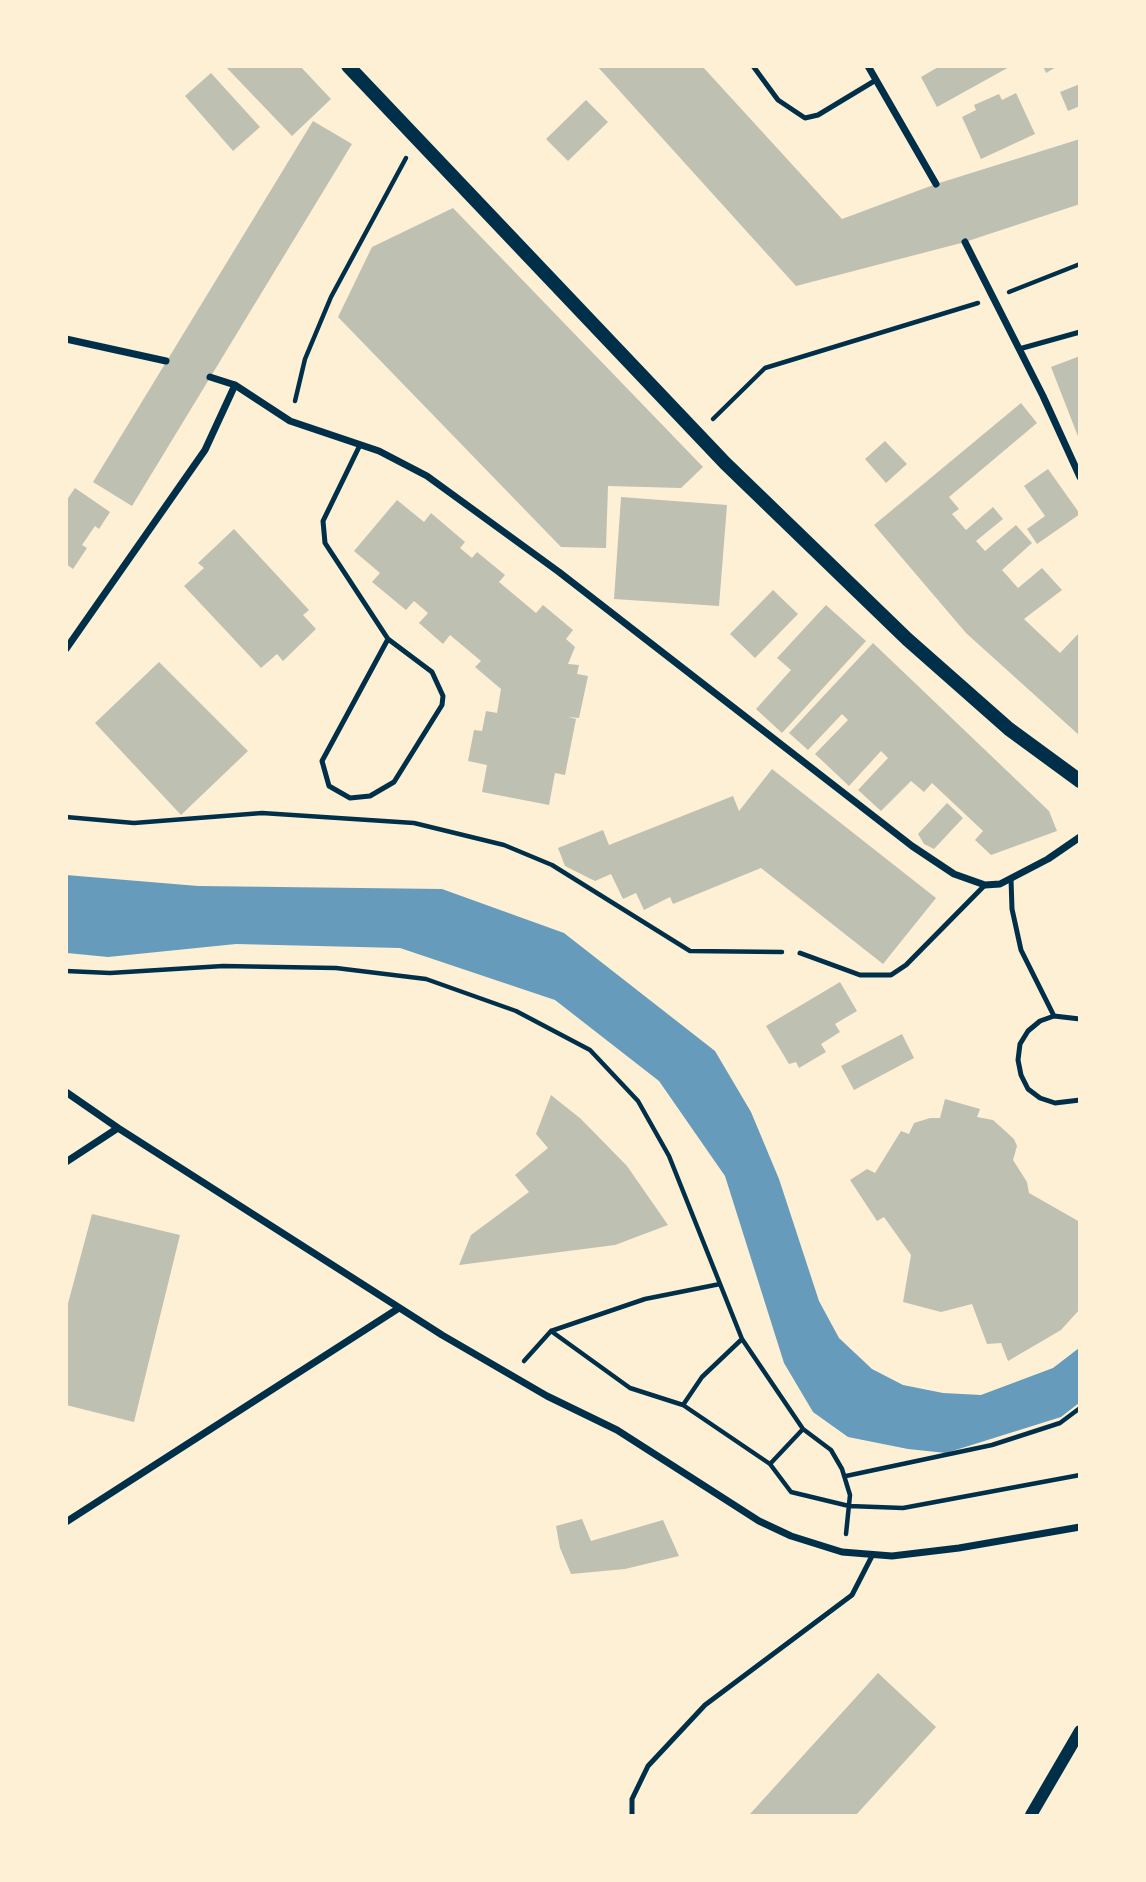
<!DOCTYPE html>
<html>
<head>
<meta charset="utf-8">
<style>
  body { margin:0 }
  #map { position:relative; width:1146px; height:1882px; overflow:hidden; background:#fdf0d5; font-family:Arial,sans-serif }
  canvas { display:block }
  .frame { position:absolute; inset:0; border:68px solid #fdf0d5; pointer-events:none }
</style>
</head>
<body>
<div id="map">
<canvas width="1146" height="1882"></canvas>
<div class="frame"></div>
</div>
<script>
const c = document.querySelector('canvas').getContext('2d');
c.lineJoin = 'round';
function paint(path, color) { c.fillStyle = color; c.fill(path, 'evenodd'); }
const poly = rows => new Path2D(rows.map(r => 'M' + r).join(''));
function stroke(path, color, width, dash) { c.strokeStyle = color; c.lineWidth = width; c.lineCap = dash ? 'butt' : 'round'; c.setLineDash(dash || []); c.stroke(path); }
const water = poly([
  [66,875,198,886,442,889,564,933,715,1051,751,1112,779,1179,819,1301,839,1338,872,1369,903,1385,943,1393,981,1395,1053,1368,1079,1348,1079,1403,1061,1417,946,1453,908,1449,848,1437,813,1412,784,1363,725,1176,659,1081,555,1000,400,948,236,944,108,957,67,953]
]);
const building = poly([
  [225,66,300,66,331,99,292,136],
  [597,66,702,66,842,219,936,184,1080,139,1080,204,965,242,796,286],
  [940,66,1011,66,937,107,921,77],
  [1043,66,1058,66,1046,73],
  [211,73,260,127,233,151,185,96],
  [1080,84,1080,106,1068,111,1060,92],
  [1016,93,1035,134,981,159,962,117,976,110,974,105,999,94,1002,100],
  [586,100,608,122,568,161,546,139],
  [313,121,352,144,132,506,93,482],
  [453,208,703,467,681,488,608,486,606,548,561,547,338,317,372,247],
  [1080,356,1080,439,1079,439,1051,367],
  [1021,403,1037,423,949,497,959,509,952,514,966,530,993,507,1003,519,976,541,985,551,1016,525,1032,543,1002,570,1018,588,1042,568,1062,590,1024,619,1060,653,1080,632,1080,736,966,633,874,525],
  [885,441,907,464,886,483,865,459],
  [1048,469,1080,514,1037,544,1027,529,1045,516,1024,486],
  [75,488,110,512,99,529,95,526,82,545,87,548,73,569,66,564,66,501],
  [621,497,727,505,719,606,614,599],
  [397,500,424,522,431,513,465,542,460,548,472,558,477,552,505,575,499,582,536,613,543,605,573,630,566,639,575,647,568,664,579,665,577,674,588,676,579,718,568,717,576,719,565,775,555,773,549,805,482,792,487,765,468,761,474,730,482,731,486,711,497,713,501,689,475,667,481,661,450,635,443,644,419,623,428,613,414,601,406,610,372,582,380,573,354,551],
  [234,529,309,610,303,615,316,629,283,661,277,654,261,668,184,586,204,568,198,563],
  [773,590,798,614,755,658,730,634],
  [826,605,866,641,782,733,756,709,791,670,777,658],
  [873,643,1049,811,1057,831,991,855,975,840,983,831,932,783,924,792,911,781,881,811,858,790,888,758,881,751,849,786,815,754,848,720,842,714,808,750,789,733],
  [159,662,248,751,181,815,95,723],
  [772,769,936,898,883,964,761,868,673,904,670,897,644,910,636,893,623,899,611,874,595,881,565,866,558,848,603,830,609,845,733,796,739,811],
  [947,803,963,818,934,849,924,844,918,834],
  [840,982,857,1011,835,1024,840,1032,821,1044,826,1052,799,1068,796,1062,789,1064,766,1026],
  [902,1034,914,1058,854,1090,841,1066],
  [551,1095,581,1119,627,1166,668,1225,615,1245,459,1265,471,1235,529,1192,515,1175,548,1148,536,1134],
  [945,1099,980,1109,977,1117,993,1120,1014,1139,1017,1146,1013,1160,1027,1182,1029,1193,1080,1222,1080,1309,1061,1330,1008,1361,1001,1343,987,1344,972,1304,941,1312,903,1302,911,1255,884,1217,877,1221,850,1180,867,1169,875,1173,901,1131,909,1134,914,1123,930,1118,940,1118],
  [92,1214,180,1235,134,1422,66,1405,66,1311],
  [582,1519,591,1541,663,1520,679,1556,625,1569,571,1574,560,1548,556,1526],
  [878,1673,936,1727,856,1815,750,1814]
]);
const path = poly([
  [1009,292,1080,264],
  [295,401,305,359,331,297,406,158],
  [713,419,765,368,978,303],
  [66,817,134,823,262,813,414,823,504,845,552,865,690,951,782,952],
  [66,971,110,973,223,966,336,968,426,979,516,1011,590,1050,638,1101,669,1156,742,1339,803,1429,831,1450,842,1469,850,1495,846,1534],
  [551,1331,630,1388,683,1405,770,1464],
  [524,1361,551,1331,645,1299,720,1284],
  [683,1405,702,1377,742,1339],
  [803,1429,770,1464,791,1492,849,1506,903,1508,1080,1475],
  [846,1476,992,1445,1060,1423,1080,1408]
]);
const service = poly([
  [753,66,778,100,805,118,818,115,876,80],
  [1019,349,1080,332],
  [360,445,323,521,325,543,388,639,432,672,443,696,442,705,394,782,370,796,350,798,329,786,322,761,388,639],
  [1011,879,1012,909,1021,950,1054,1016],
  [800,953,860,975,891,975,906,965,985,885],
  [1080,1019,1054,1016,1040,1021,1028,1031,1020,1044,1018,1060,1021,1075,1028,1089,1040,1098,1055,1103,1080,1100],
  [632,1815,632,1799,648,1766,705,1705,852,1595,872,1556]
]);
const minor = poly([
  [868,66,936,184],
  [965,242,1043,396,1080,477],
  [66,339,166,361],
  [210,377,235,385,290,421,379,451,427,476,559,572,912,846,954,874,985,885,1000,884,1048,859,1080,837],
  [66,649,205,450,235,385],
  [66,1092,118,1128,442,1335,547,1396,617,1430,759,1521,791,1536,842,1552,892,1556,959,1548,1080,1527],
  [66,1162,118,1128],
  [66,1522,399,1308]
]);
const tertiary = poly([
  [1031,1815,1080,1731]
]);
const secondary = poly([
  [348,66,725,463,907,639,1009,729,1080,781]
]);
paint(water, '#669bbc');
paint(building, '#bec0b2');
stroke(path, '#003049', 4.5);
stroke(service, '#003049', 5);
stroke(minor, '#003049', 7);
stroke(tertiary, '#003049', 12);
stroke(secondary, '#003049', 14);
</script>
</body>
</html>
